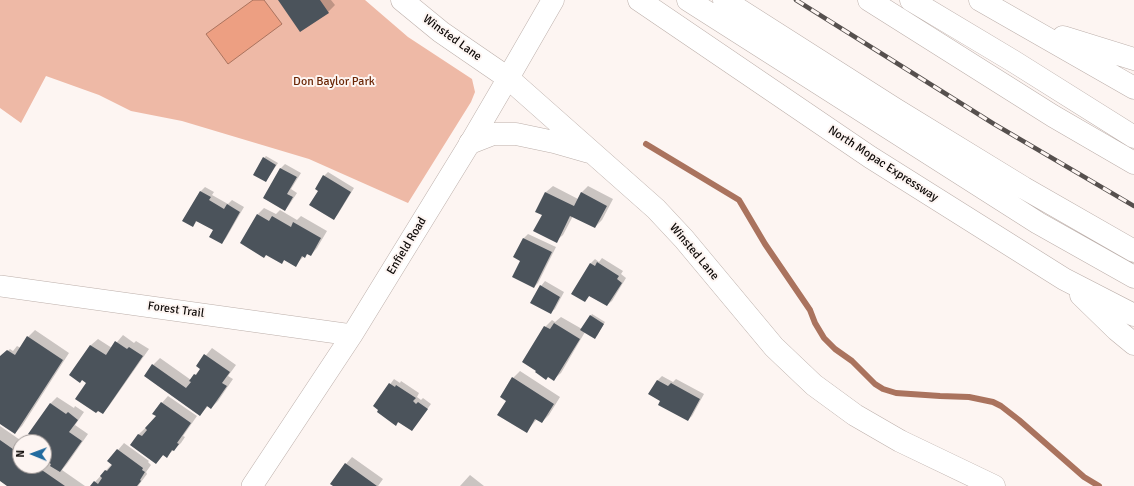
<!DOCTYPE html>
<html>
<head>
<meta charset="utf-8">
<style>
  body { margin:0 }
  #map { position:relative; width:1134px; height:486px; overflow:hidden; background:#fdf5f2; font-family:Signika,sans-serif }
  canvas { display:block }
  .north { position:absolute; left:12px; top:434px; width:40px; height:40px; box-sizing:border-box; background:#fdf5f2; border:1px solid #9e9795; border-radius:50%; rotate:271deg; font-size:11px; font-weight:700; line-height:16px; text-align:center; color:#0f0b09 }
  .north::after { content:''; display:block; margin:auto; width:14px; height:18px; background:#226b9f; clip-path:polygon(50% 0,100% 100%,50% 72%,0 100%) }
</style>
</head>
<body>
<div id="map">
<canvas width="1134" height="486"></canvas>
<div class="north">N</div>
</div>
<script>
const c = document.querySelector('canvas').getContext('2d');
c.lineJoin = 'round';
function paint(path, color) { c.fillStyle = color; c.fill(path, 'evenodd'); }
const poly = rows => new Path2D(rows.map(r => 'M' + r).join(''));
function stroke(path, color, width, dash) { c.strokeStyle = color; c.lineWidth = width; c.lineCap = dash ? 'butt' : 'round'; c.setLineDash(dash || []); c.stroke(path); }
function write(font, color, halo, rows, align = 'center') {
  c.font = font + ' Signika,sans-serif'; c.lineWidth = 4; c.setLineDash([]); c.textBaseline = 'middle'; c.strokeStyle = halo; c.fillStyle = color; for (const [text, x, y, turn = 0] of rows) {
    c.save(); c.translate(x, y); c.rotate((+turn || 0) * Math.PI / 180); c.textAlign = isNaN(turn) ? turn : align; if (halo) c.strokeText(text, 0, 0); c.fillText(text, 0, 0); c.restore();
  }
}
const green = poly([
  [0,0,365,0,408,37,472,79,475,92,471,102,408,203,309,159,182,121,131,111,99,95,46,76,21,123,0,108]
]);
const water = poly([
  [253,0,264,0,282,24,228,64,206,34,253,0]
]);
const shadow = poly([
  [279,0,331,0,335,5,328,12],
  [266,156,278,163,266,181,264,158],
  [285,164,301,173,291,189,297,193,289,205,285,210,264,198,281,168],
  [328,172,354,188,338,214,334,219,319,190,324,176],
  [553,186,578,199,581,193,588,186,613,199,602,220,595,227,573,216,563,235,556,241,543,215,537,211,546,192],
  [205,187,214,192,212,195,228,204,232,200,244,207,226,238,222,243,214,230,197,221,193,226,184,221,201,191],
  [264,208,276,214,280,210,297,220,301,216,327,231,317,248,311,255,308,253,304,256,295,266,285,259,281,263,258,214],
  [528,234,556,247,538,283,534,287,521,261,515,257,524,238],
  [602,258,623,271,621,274,626,278,612,301,607,305,590,295,585,301,572,293,591,263,595,259,599,262],
  [545,281,564,292,555,309,550,313,541,286],
  [592,314,605,322,597,336,585,332,561,373,554,379,545,327,552,320,555,322,561,317,582,329],
  [35,330,69,353,22,426,15,433,0,423,0,357,10,349,13,351,17,346,21,348,28,337],
  [123,335,134,343,136,341,149,349,109,406,103,413,88,383,82,379,70,375,91,345,98,339,112,348],
  [212,348,236,365,228,376,233,379,218,401,211,408,208,406,200,415,153,365,160,358,191,380,201,368,198,365],
  [520,371,560,397,549,415,542,422,537,419,526,432,507,400,513,378],
  [662,376,673,382,676,379,704,394,692,416,688,420,661,400,650,394,658,380],
  [394,379,400,383,401,381,419,393,417,397,421,400,423,398,431,404,412,430,399,422,396,424,374,406],
  [168,396,197,416,183,436,185,437,181,443,167,456,164,454,156,463,131,445,139,434,158,416,153,413],
  [57,397,74,408,75,406,84,412,75,425,88,434,67,464,62,470,85,486,8,486,0,480,0,426,23,442,20,442,20,466,44,466,44,442,42,442,44,439,42,437,39,440,30,434,51,403],
  [124,443,149,461,148,462,151,465,146,472,147,474,138,486,91,486,112,464,118,450],
  [352,457,383,479,378,486,335,486,346,464],
  [470,475,484,486,460,486]
]);
const stream = poly([
  [646,144,739,200,765,244,810,310,815,323,824,338,835,349,852,361,875,384,883,389,896,393,940,396,969,397,993,402,1001,406,1019,420,1084,477,1099,486]
]);
const building = poly([
  [278,0,320,0,329,13,300,32],
  [263,157,276,165,266,182,253,175],
  [280,168,297,177,287,194,293,197,285,211,263,198],
  [323,175,351,192,334,220,309,205,318,191,315,189],
  [200,191,211,197,209,200,224,209,227,204,240,212,222,244,209,237,213,230,196,221,193,227,182,221],
  [545,192,574,206,581,192,607,206,595,228,570,216,557,243,533,231,542,215,535,212],
  [257,214,269,221,272,216,291,227,293,222,321,238,311,256,307,254,305,258,302,256,296,267,284,260,282,264,266,255,264,258,240,243],
  [523,238,552,252,534,288,512,277,520,261,513,257],
  [597,262,619,276,617,279,622,283,607,306,589,296,585,302,571,294,590,263,595,266],
  [540,285,560,297,551,314,530,303],
  [590,315,604,324,595,339,580,330],
  [554,323,580,339,554,381,548,377,546,380,535,372,536,371,522,362,544,326,550,329],
  [27,336,63,360,15,434,0,424,0,356,7,350,15,355],
  [115,341,127,349,129,347,143,356,103,414,98,411,96,413,75,399,86,383,82,380,80,383,69,375,90,345,106,355],
  [204,354,230,372,222,383,227,386,211,409,207,406,200,416,144,376,152,364,186,388,191,382,189,381,194,374,196,375,200,369,196,366],
  [512,377,554,404,542,423,535,419,527,433,497,415,506,401,500,397],
  [657,380,668,386,671,383,700,399,688,421,658,405,660,401,648,394],
  [389,383,395,387,396,385,416,398,413,401,416,404,418,402,428,409,412,431,398,422,396,426,377,412,378,410,373,406],
  [161,402,191,423,177,443,179,444,174,451,172,450,167,458,163,455,156,464,130,445,138,434,142,436,147,430,145,428,156,416,152,414],
  [50,403,66,414,68,412,78,420,69,432,82,441,60,472,50,466,51,464,44,459,44,442,41,442,43,440,41,438,39,441,28,434],
  [0,440,20,454,20,466,36,466,65,486,7,486,0,481],
  [117,449,143,468,142,470,145,472,140,480,141,481,137,486,90,486,94,481,98,484,102,478,100,476,105,470,107,471,112,465,107,461],
  [345,463,377,486,333,486,330,484]
]);
const minor = poly([
  [0,286,352,335],
  [252,486,352,335,470,143,508,78]
]);
const major = poly([
  [402,0,441,32,508,78,656,209,684,239,774,347,814,385,855,415,900,441,994,486],
  [508,78,553,0],
  [470,143,493,134,516,134,554,142,589,152]
]);
const highway = poly([
  [639,0,870,157,1064,279,1134,315],
  [688,0,1038,223,1134,277],
  [724,0,895,109,1024,188,1134,251],
  [869,0,1053,116,1134,163],
  [911,0,1013,61,1134,137],
  [980,0,1134,88],
  [1063,37,1134,59],
  [1081,295,1117,330,1134,344]
]);
const rail = poly([
  [796,0,994,124,1134,206]
]);
const streetNames = [
  ["Winsted Lane",452,38,36],
  ["North Mopac Expressway",883,164,33],
  ["Enfield Road",407,246,-59],
  ["Winsted Lane",694,252,50],
  ["Forest Trail",176,310,8]
];
const parkNames = [
  ["Don Baylor Park",334,82]
];
paint(green, '#eeb9a6');
paint(water, '#ed9f82');
stroke(water, '#aa735e', 1);
paint(shadow, '#0003');
stroke(stream, '#aa735e', 6);
paint(building, '#4b535b');
stroke(minor, '#bcafaa', 22);
stroke(major, '#bcafaa', 23);
stroke(highway, '#bcafaa', 23);
stroke(minor, '#fff', 21);
stroke(major, '#fff', 22);
stroke(highway, '#fff', 22);
stroke(rail, '#56504e', 4.5);
stroke(rail, '#fdf5f2', 3, [9]);
write('12px', '#0f0b09', '#fdf5f2', streetNames);
write('12px', '#6c2808', '#fdf5f2', parkNames);
</script>
</body>
</html>
